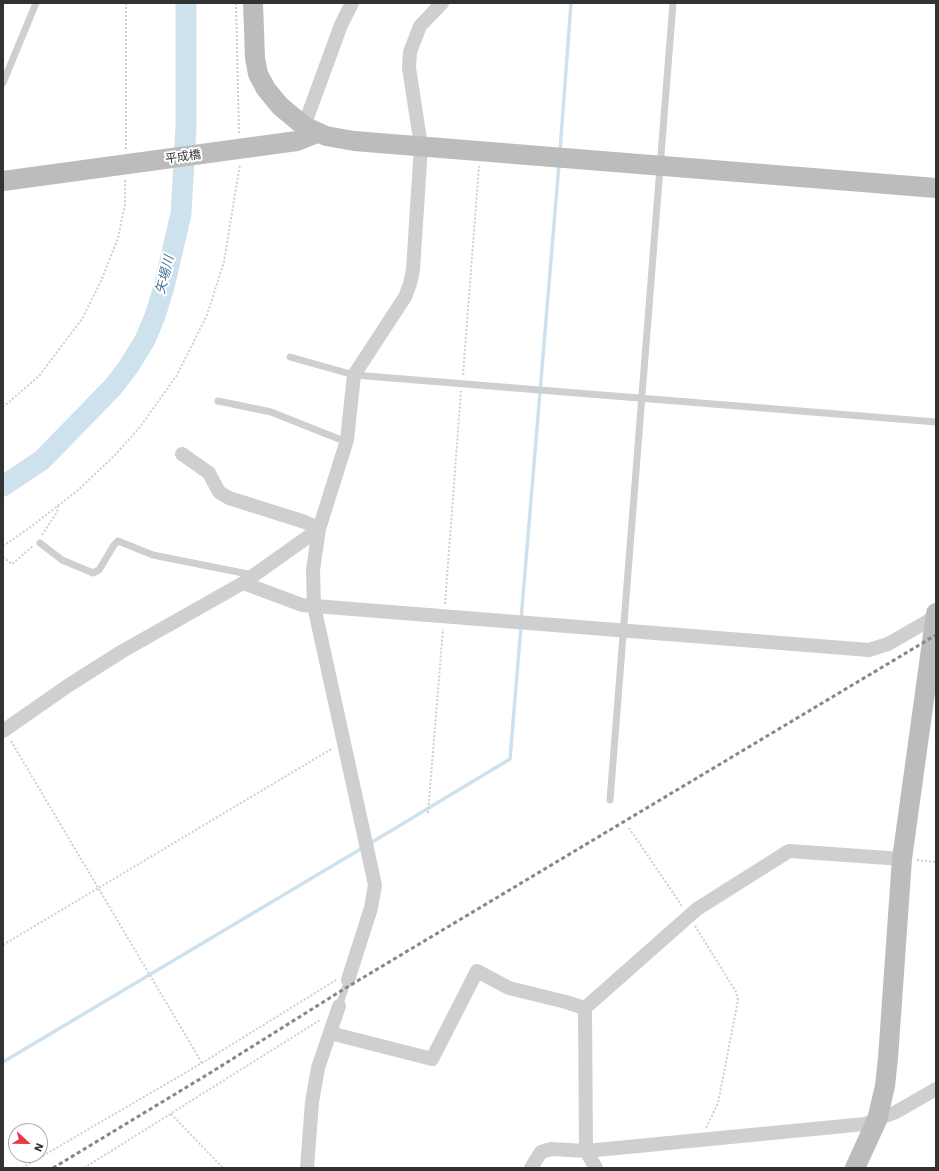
<!DOCTYPE html>
<html>
<head>
<meta charset="utf-8">
<style>
  body { margin:0 }
  #map { position:relative; width:939px; height:1171px; overflow:hidden; background:#fff; font-family:"Work Sans",sans-serif }
  canvas { display:block }
  .frame { position:absolute; inset:0; border:4px solid #323232; pointer-events:none }
  .north { position:absolute; left:8px; top:1123px; width:40px; height:40px; box-sizing:border-box; background:#fff; border:1px solid #adadad; border-radius:50%; rotate:112deg; font-size:11px; font-weight:700; line-height:16px; text-align:center; color:#323232 }
  .north::after { content:''; display:block; margin:auto; width:14px; height:18px; background:#e73747; clip-path:polygon(50% 0,100% 100%,50% 72%,0 100%) }
</style>
</head>
<body>
<div id="map">
<canvas width="939" height="1171"></canvas>
<div class="frame"></div>
<div class="north">N</div>
</div>
<script>
const c = document.querySelector('canvas').getContext('2d');
c.lineJoin = 'round';
const poly = rows => new Path2D(rows.map(r => 'M' + r).join(''));
function stroke(path, color, width, dash) { c.strokeStyle = color; c.lineWidth = width; c.lineCap = dash ? 'butt' : 'round'; c.setLineDash(dash || []); c.stroke(path); }
function write(font, color, halo, rows, align = 'center') {
  c.font = font + ' "Work Sans","Noto Sans JP",sans-serif'; c.lineWidth = 4; c.setLineDash([]); c.textBaseline = 'middle'; c.strokeStyle = halo; c.fillStyle = color; for (const [text, x, y, turn = 0] of rows) {
    c.save(); c.translate(x, y); c.rotate((+turn || 0) * Math.PI / 180); c.textAlign = isNaN(turn) ? turn : align; if (halo) c.strokeText(text, 0, 0); c.fillText(text, 0, 0); c.restore();
  }
}
const stream = poly([
  [560,151,571,3],
  [521,620,559,164],
  [369,844,510,759,521,626],
  [3,1062,364,847]
]);
const river = poly([
  [3,486,42,460,113,387,129,366,145,340,155,316,164,287,181,214,186,127,186,3]
]);
const path = poly([
  [236,3,239,134],
  [126,149,126,3],
  [463,375,479,166],
  [3,407,39,376,82,319,101,281,118,238,125,204,125,179],
  [42,535,57,512,58,506],
  [3,546,28,529,77,491,115,455,140,427,177,375,207,315,224,262,240,164],
  [3,557,12,564,33,546],
  [445,604,461,391],
  [11,741,202,1063],
  [428,813,443,629],
  [629,828,682,906],
  [917,860,936,862],
  [695,926,736,992,738,1000,718,1103,706,1128],
  [3,945,333,748],
  [171,1114,223,1168],
  [3,1167,3,1168],
  [22,1168,202,1063,336,980],
  [84,1168,320,1020]
]);
const lane = poly([
  [3,83,36,3],
  [290,357,354,375,936,422],
  [218,401,271,412,339,439,347,440],
  [40,543,62,560,93,573,99,570,114,545,118,541,153,555,253,575],
  [610,800,673,3],
  [339,1006,348,980]
]);
const street = poly([
  [304,126,341,25,352,3],
  [182,454,209,473,219,492,229,498,305,522,319,529],
  [243,583,302,605,869,650,888,644,935,617],
  [3,731,69,685,121,652,243,583,319,529],
  [348,980,371,908,375,885,314,606,313,570,319,529,347,440,354,375,405,297,410,284,413,270,421,146,409,68,410,52,420,26,442,3],
  [585,1008,697,909,789,851,902,859],
  [330,1033,432,1059,477,971,509,988,566,1002,585,1008,586,1151,596,1168],
  [307,1168,312,1102,318,1068,339,1006],
  [531,1168,541,1152,551,1149,586,1151,865,1124,896,1112,936,1089]
]);
const secondary = poly([
  [253,3,255,58,258,74,266,89,280,106,304,126,326,136,354,141,936,188],
  [3,181,297,141,317,133],
  [855,1168,877,1120,885,1086,888,1058,902,859,936,613]
]);
const rail = poly([
  [53,1168,210,1073,344,989,936,635]
]);
const streetNames = [
  ["平成橋",183,157,-8]
];
const waterNames = [
  ["矢場川",165,275,-76]
];
stroke(stream, '#cee2ee', 3.5);
stroke(river, '#cee2ee', 21);
stroke(path, '#cfcfcf', 2, [2, 2]);
stroke(lane, '#cfcfcf', 7);
stroke(street, '#cfcfcf', 14);
stroke(secondary, '#bcbcbc', 20);
stroke(rail, '#878787', 3, [4, 3]);
write('12px', '#323232', '#fff', streetNames);
write('italic 13px', '#3e7697', '#fff', waterNames);
</script>
</body>
</html>
